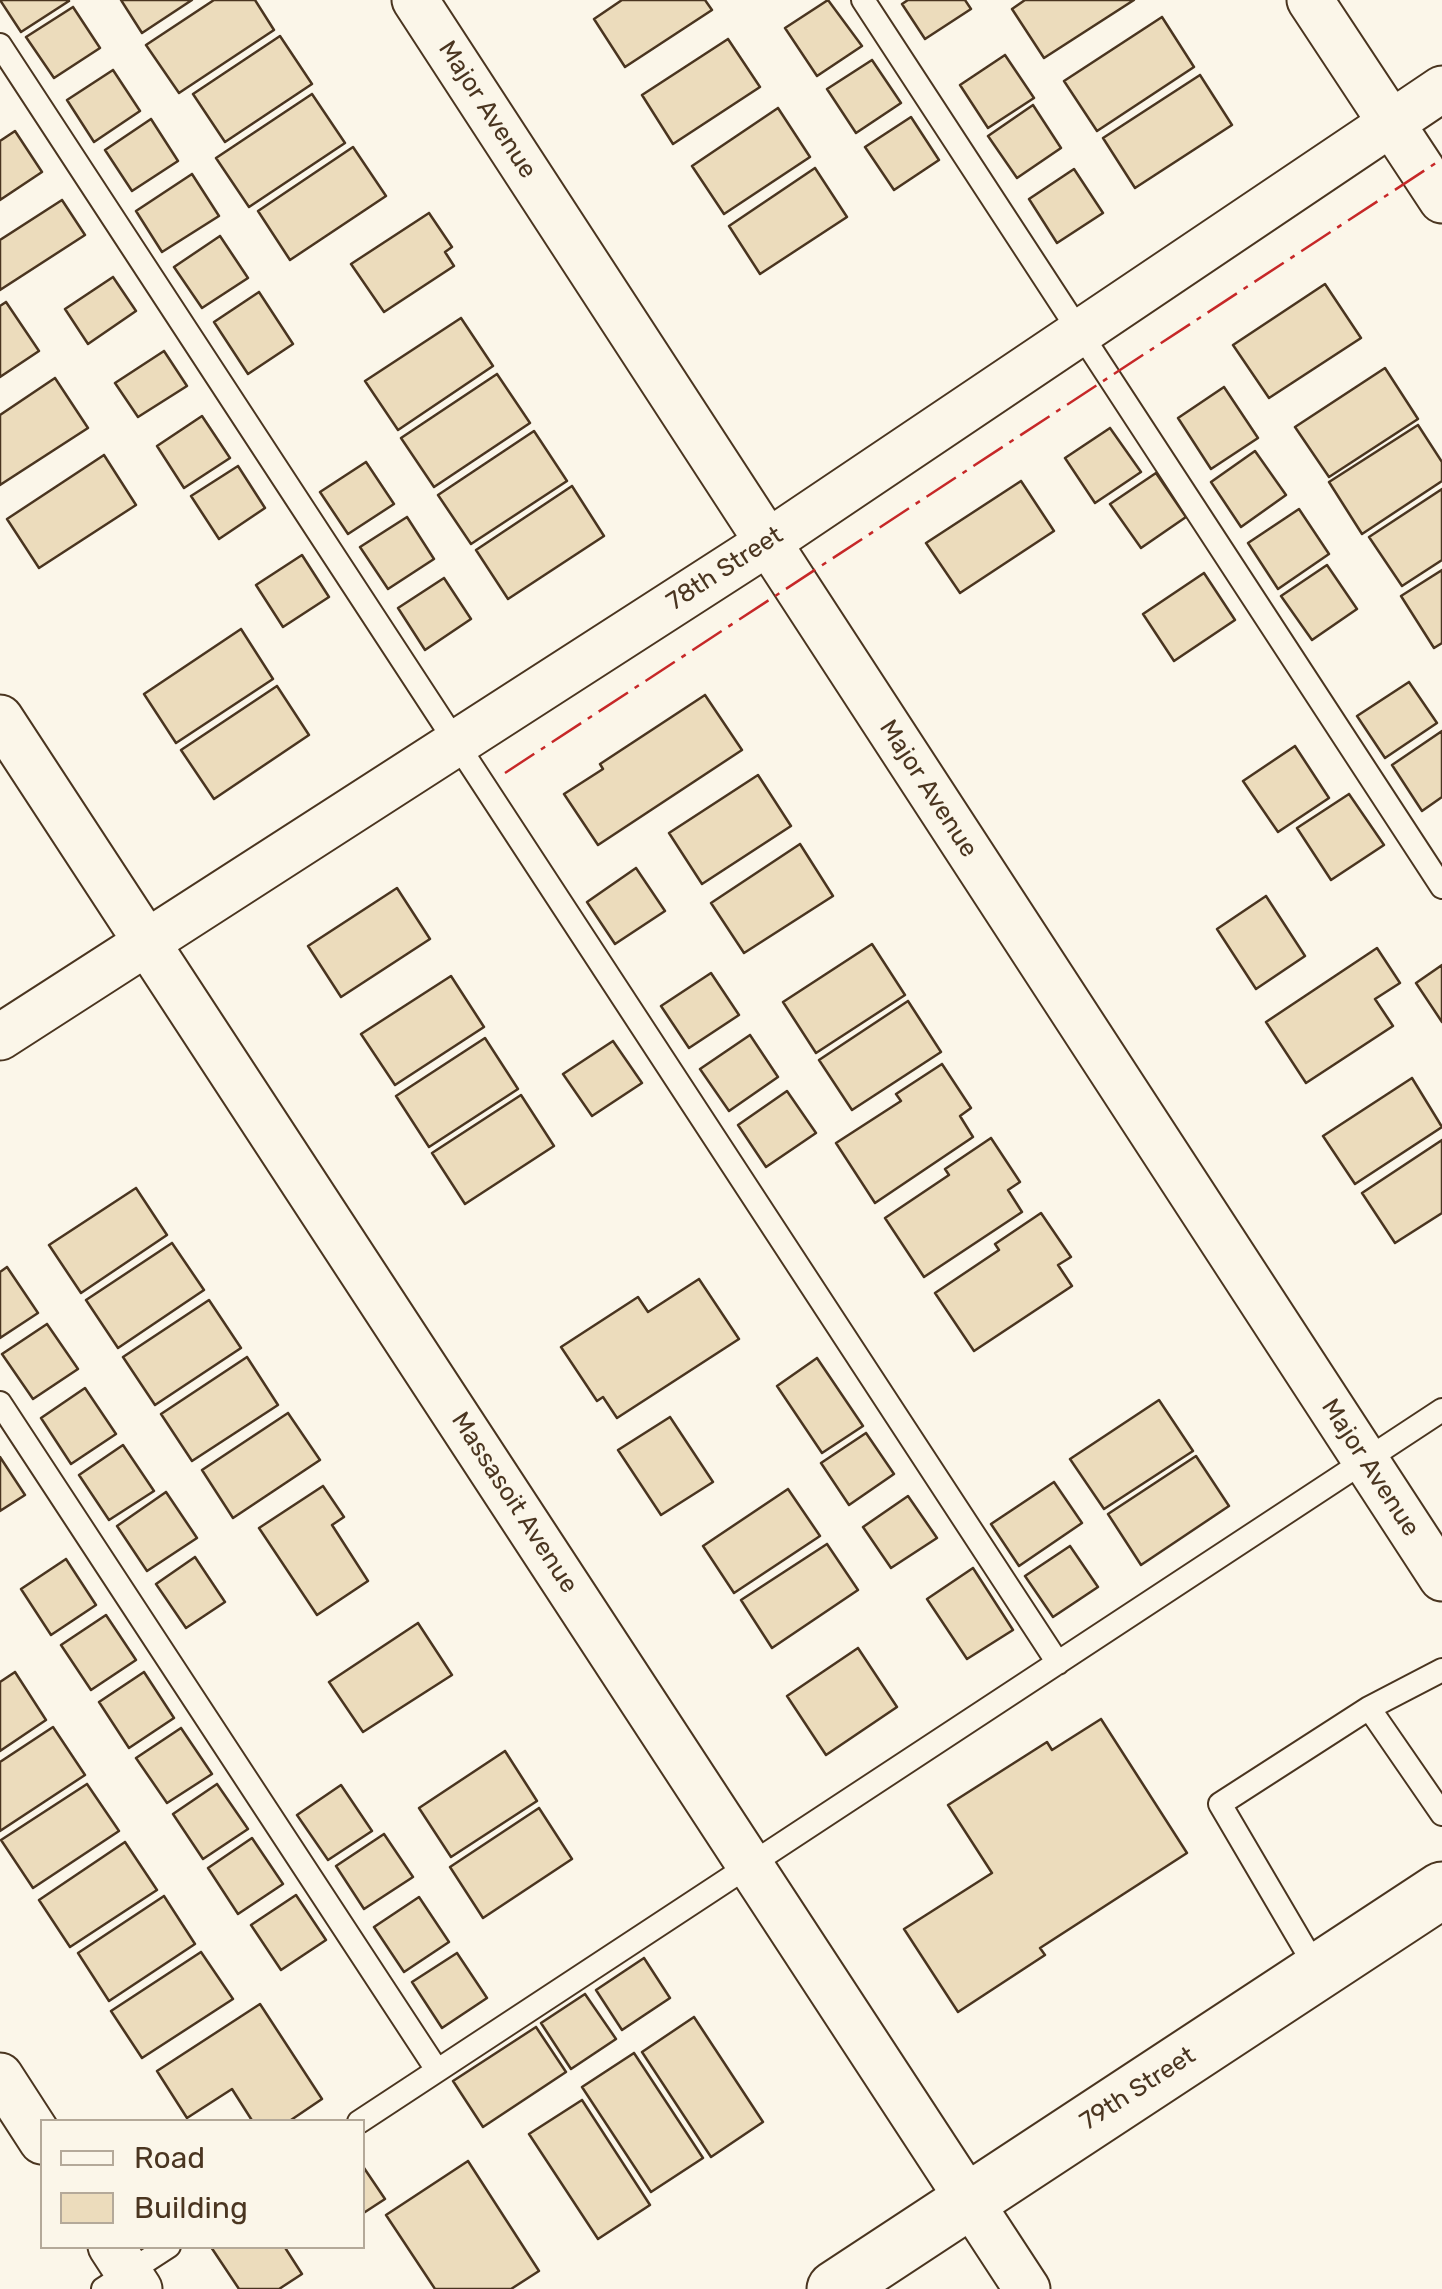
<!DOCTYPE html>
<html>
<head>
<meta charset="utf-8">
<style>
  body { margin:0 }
  #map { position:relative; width:1442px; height:2289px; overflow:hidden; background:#fbf6e9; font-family:Rubik,sans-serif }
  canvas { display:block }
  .legend { position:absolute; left:40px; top:2119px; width:325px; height:130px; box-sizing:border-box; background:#fbf6e9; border:2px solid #b4a999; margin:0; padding:12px 18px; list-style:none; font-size:30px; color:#4a3520 }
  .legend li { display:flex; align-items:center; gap:20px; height:50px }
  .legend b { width:50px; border:2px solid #b4a999 }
</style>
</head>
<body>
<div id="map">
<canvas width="1442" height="2289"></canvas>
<ul class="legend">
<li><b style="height:12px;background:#fbf6e9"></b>Road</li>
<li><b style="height:28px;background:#ecdcbc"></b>Building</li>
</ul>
</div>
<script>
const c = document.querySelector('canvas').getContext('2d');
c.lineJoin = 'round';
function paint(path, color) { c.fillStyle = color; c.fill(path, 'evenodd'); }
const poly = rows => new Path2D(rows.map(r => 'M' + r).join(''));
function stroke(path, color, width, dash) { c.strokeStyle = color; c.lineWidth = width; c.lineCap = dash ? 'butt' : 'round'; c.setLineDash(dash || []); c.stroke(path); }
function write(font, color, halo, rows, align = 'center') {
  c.font = font + ' Rubik,sans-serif'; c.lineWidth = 8; c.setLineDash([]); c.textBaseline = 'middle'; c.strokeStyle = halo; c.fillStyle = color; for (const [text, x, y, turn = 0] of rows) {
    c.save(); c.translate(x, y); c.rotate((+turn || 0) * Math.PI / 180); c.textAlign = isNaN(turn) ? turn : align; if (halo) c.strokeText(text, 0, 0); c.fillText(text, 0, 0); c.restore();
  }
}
const building = poly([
  [0,0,68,0,69,1,21,32,0,0],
  [121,0,192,0,142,33,121,0],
  [214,0,255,0,274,30,179,93,146,45,214,0],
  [622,0,705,0,712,10,625,67,594,19,622,0],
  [828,0,862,46,817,76,785,28,828,0],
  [908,0,965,0,971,9,925,39,902,4,908,0],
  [1025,0,1134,0,1044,58,1012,9,1025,0],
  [73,7,100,48,54,78,26,37,73,7],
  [1162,17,1194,67,1097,131,1064,81,1162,17],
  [280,36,312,84,225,142,193,94,280,36],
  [728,39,760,87,673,144,642,95,728,39],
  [1005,55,1034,98,988,128,960,85,1005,55],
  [872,60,901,103,856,133,827,89,872,60],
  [113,70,140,111,94,142,67,100,113,70],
  [1200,75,1232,125,1135,188,1103,138,1200,75],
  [312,94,345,143,249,207,216,158,312,94],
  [1033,105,1061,148,1017,178,988,136,1033,105],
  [778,108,810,157,724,214,692,166,778,108],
  [911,117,939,160,894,190,865,147,911,117],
  [151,119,178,161,132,191,105,150,151,119],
  [15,131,42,172,0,200,0,141,15,131],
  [353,147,386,196,290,260,258,211,353,147],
  [815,168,847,217,760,274,729,226,815,168],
  [1074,169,1103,213,1057,243,1029,199,1074,169],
  [192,174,219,216,162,252,136,211,192,174],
  [62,200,85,235,0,290,0,240,62,200],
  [429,213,452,247,445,252,454,266,384,312,351,264,429,213],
  [220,236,248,278,202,308,174,267,220,236],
  [113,277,136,311,88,344,65,309,113,277],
  [1325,284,1361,338,1269,398,1233,345,1325,284],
  [259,292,293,344,248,374,214,322,259,292],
  [6,302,39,351,0,377,0,306,6,302],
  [461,318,493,366,398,430,365,381,461,318],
  [164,351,187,386,138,417,115,383,164,351],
  [1385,368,1418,419,1329,477,1295,427,1385,368],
  [497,374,530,423,434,487,401,438,497,374],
  [55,378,88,428,0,485,0,415,55,378],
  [1224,387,1258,438,1211,469,1178,418,1224,387],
  [202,416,230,458,184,488,157,446,202,416],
  [1418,425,1442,462,1442,481,1362,534,1329,482,1418,425],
  [1110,428,1141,472,1095,503,1065,458,1110,428],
  [534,431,567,481,471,544,438,495,534,431],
  [1255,451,1286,495,1241,527,1211,482,1255,451],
  [104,455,136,505,39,568,7,519,104,455],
  [366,462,394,504,348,534,320,492,366,462],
  [238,466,265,508,219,539,191,496,238,466],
  [1156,473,1186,517,1141,548,1110,504,1156,473],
  [1021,481,1054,531,960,593,926,543,1021,481],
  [572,486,604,536,508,599,476,550,572,486],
  [1442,489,1442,560,1402,586,1369,537,1442,489],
  [1299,509,1329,554,1278,589,1248,543,1299,509],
  [407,517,434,559,388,589,360,547,407,517],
  [302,555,329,597,283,627,256,585,302,555],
  [1327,565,1357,609,1312,640,1281,596,1327,565],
  [1442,570,1442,643,1434,648,1401,596,1442,570],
  [1204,573,1235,620,1174,661,1143,614,1204,573],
  [444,578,471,619,425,650,398,608,444,578],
  [241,629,273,679,176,743,144,694,241,629],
  [1409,682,1437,723,1385,758,1357,716,1409,682],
  [277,686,309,735,214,799,181,750,277,686],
  [705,695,742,750,598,845,564,794,603,769,600,764,705,695],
  [1442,731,1442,797,1422,811,1392,765,1442,731],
  [1295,746,1329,798,1278,832,1243,781,1295,746],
  [758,775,791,826,702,884,669,833,758,775],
  [1349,794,1384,845,1331,880,1297,828,1349,794],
  [800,844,833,896,744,953,711,903,800,844],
  [636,868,665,911,615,944,587,902,636,868],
  [397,888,430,939,341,997,308,946,397,888],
  [1266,896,1305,956,1256,989,1217,929,1266,896],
  [872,944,905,995,816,1053,783,1002,872,944],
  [1377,948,1400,983,1375,999,1393,1026,1306,1083,1266,1022,1377,948],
  [1442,965,1442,1022,1416,983,1442,965],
  [711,973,739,1015,689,1048,661,1006,711,973],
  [451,976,484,1027,395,1085,361,1034,451,976],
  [908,1001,941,1052,852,1110,819,1060,908,1001],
  [750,1035,778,1077,729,1111,700,1069,750,1035],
  [485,1038,518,1089,429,1147,396,1096,485,1038],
  [613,1041,642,1083,592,1116,563,1074,613,1041],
  [942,1064,971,1108,960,1116,973,1137,875,1203,836,1143,901,1101,896,1094,942,1064],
  [1412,1078,1442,1127,1355,1184,1323,1136,1412,1078],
  [787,1091,816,1133,766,1167,738,1125,787,1091],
  [521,1095,554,1146,465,1204,432,1153,521,1095],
  [991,1138,1020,1182,1008,1190,1022,1212,924,1277,885,1218,949,1175,945,1169,991,1138],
  [1442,1140,1442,1213,1395,1243,1362,1193,1442,1140],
  [136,1188,167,1235,81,1293,49,1245,136,1188],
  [1041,1213,1071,1257,1058,1265,1072,1286,974,1351,935,1293,999,1250,995,1244,1041,1213],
  [172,1243,204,1290,118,1348,86,1300,172,1243],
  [7,1267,38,1313,0,1338,0,1272,7,1267],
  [699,1279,739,1339,617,1418,603,1397,597,1401,561,1347,638,1297,648,1312,699,1279],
  [209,1300,241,1348,155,1405,123,1357,209,1300],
  [47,1324,78,1369,33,1399,2,1354,47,1324],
  [247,1357,278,1405,192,1461,161,1414,247,1357],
  [817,1358,863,1426,822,1453,777,1386,817,1358],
  [85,1388,116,1434,71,1464,41,1418,85,1388],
  [1159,1400,1193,1451,1104,1509,1070,1459,1159,1400],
  [288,1413,320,1460,233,1518,202,1470,288,1413],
  [670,1417,713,1482,661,1515,618,1450,670,1417],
  [866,1433,894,1474,849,1505,821,1463,866,1433],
  [123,1445,154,1491,109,1520,79,1475,123,1445],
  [1196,1456,1229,1506,1141,1565,1108,1514,1196,1456],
  [0,1457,25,1495,0,1511,0,1457],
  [1054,1482,1082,1523,1019,1566,991,1524,1054,1482],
  [323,1486,344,1517,332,1525,368,1581,317,1615,259,1528,323,1486],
  [788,1489,820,1536,734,1593,703,1546,788,1489],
  [166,1492,197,1538,147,1571,117,1526,166,1492],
  [908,1496,937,1538,891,1568,863,1527,908,1496],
  [827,1544,858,1590,772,1648,741,1600,827,1544],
  [1070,1546,1098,1587,1053,1617,1025,1576,1070,1546],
  [195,1557,225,1602,186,1628,156,1584,195,1557],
  [66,1559,96,1605,51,1635,21,1589,66,1559],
  [973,1568,1013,1630,967,1659,927,1599,973,1568],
  [106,1615,136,1660,91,1690,61,1645,106,1615],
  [418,1623,452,1675,363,1732,329,1682,418,1623],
  [858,1648,897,1707,826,1755,787,1696,858,1648],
  [15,1672,46,1720,0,1751,0,1682,15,1672],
  [144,1672,174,1718,129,1748,99,1702,144,1672],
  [1101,1719,1187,1853,1040,1948,1045,1955,958,2012,904,1929,992,1873,948,1805,1047,1742,1052,1750,1101,1719],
  [53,1727,85,1775,0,1831,0,1762,53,1727],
  [181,1728,212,1774,167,1803,136,1758,181,1728],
  [505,1751,537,1801,451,1857,419,1808,505,1751],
  [87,1784,119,1831,33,1888,1,1840,87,1784],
  [217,1784,248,1829,203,1859,173,1814,217,1784],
  [341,1785,372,1831,328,1860,297,1815,341,1785],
  [539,1808,572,1859,483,1918,450,1867,539,1808],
  [384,1834,413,1877,364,1909,336,1866,384,1834],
  [252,1838,283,1884,238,1914,208,1868,252,1838],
  [125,1842,157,1890,70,1947,39,1900,125,1842],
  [296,1895,326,1940,281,1970,251,1925,296,1895],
  [164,1896,195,1944,109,2001,78,1953,164,1896],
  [419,1897,449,1942,404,1972,374,1927,419,1897],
  [201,1952,233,1999,142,2058,111,2011,201,1952],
  [457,1953,487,1998,442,2028,412,1982,457,1953],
  [644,1958,670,1998,622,2030,596,1990,644,1958],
  [585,1994,616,2039,571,2069,541,2023,585,1994],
  [260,2004,322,2099,288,2122,253,2122,232,2089,187,2118,157,2071,260,2004],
  [694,2017,763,2122,711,2157,642,2052,694,2017],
  [536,2027,566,2072,483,2127,453,2081,536,2027],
  [634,2053,703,2158,651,2192,582,2087,634,2053],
  [582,2100,650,2205,598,2239,529,2134,582,2100],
  [468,2161,539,2271,511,2289,435,2289,386,2215,468,2161],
  [362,2165,385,2199,362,2214,362,2165],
  [284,2246,302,2274,279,2289,239,2289,211,2247,284,2246]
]);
const lane = poly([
  [863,0,1442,887],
  [0,45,1058,1663],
  [0,1403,437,2070],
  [1369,1708,1442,1814],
  [1318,1971,1220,1804,1369,1708,1442,1670],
  [359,2122,1442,1410],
  [103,2289,169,2246]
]);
const street = poly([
  [415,0,1442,1578],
  [1310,0,1442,200],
  [0,718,1027,2289],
  [0,1037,767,543,1442,89],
  [0,2076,42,2141],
  [111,2246,139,2289]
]);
const secondary = poly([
  [835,2289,1442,1890]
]);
const power = poly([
  [505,773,1442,159]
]);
const streetNames = [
  ["Major Avenue",487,110,57],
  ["78th Street",725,569,-33],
  ["Major Avenue",928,789,57],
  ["Major Avenue",1370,1468,57],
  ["Massasoit Avenue",514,1503,57],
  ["79th Street",1138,2089,-33]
];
paint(building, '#ecdcbc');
stroke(building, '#4a3520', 2.5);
stroke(lane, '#4a3520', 26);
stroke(street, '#4a3520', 49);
stroke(secondary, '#4a3520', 59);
stroke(lane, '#fbf6e9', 22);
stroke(street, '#fbf6e9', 45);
stroke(secondary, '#fbf6e9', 55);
stroke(power, '#c62828', 2.5, [35, 8, 5, 8]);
write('25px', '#4a3520', '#fbf6e9', streetNames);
</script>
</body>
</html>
